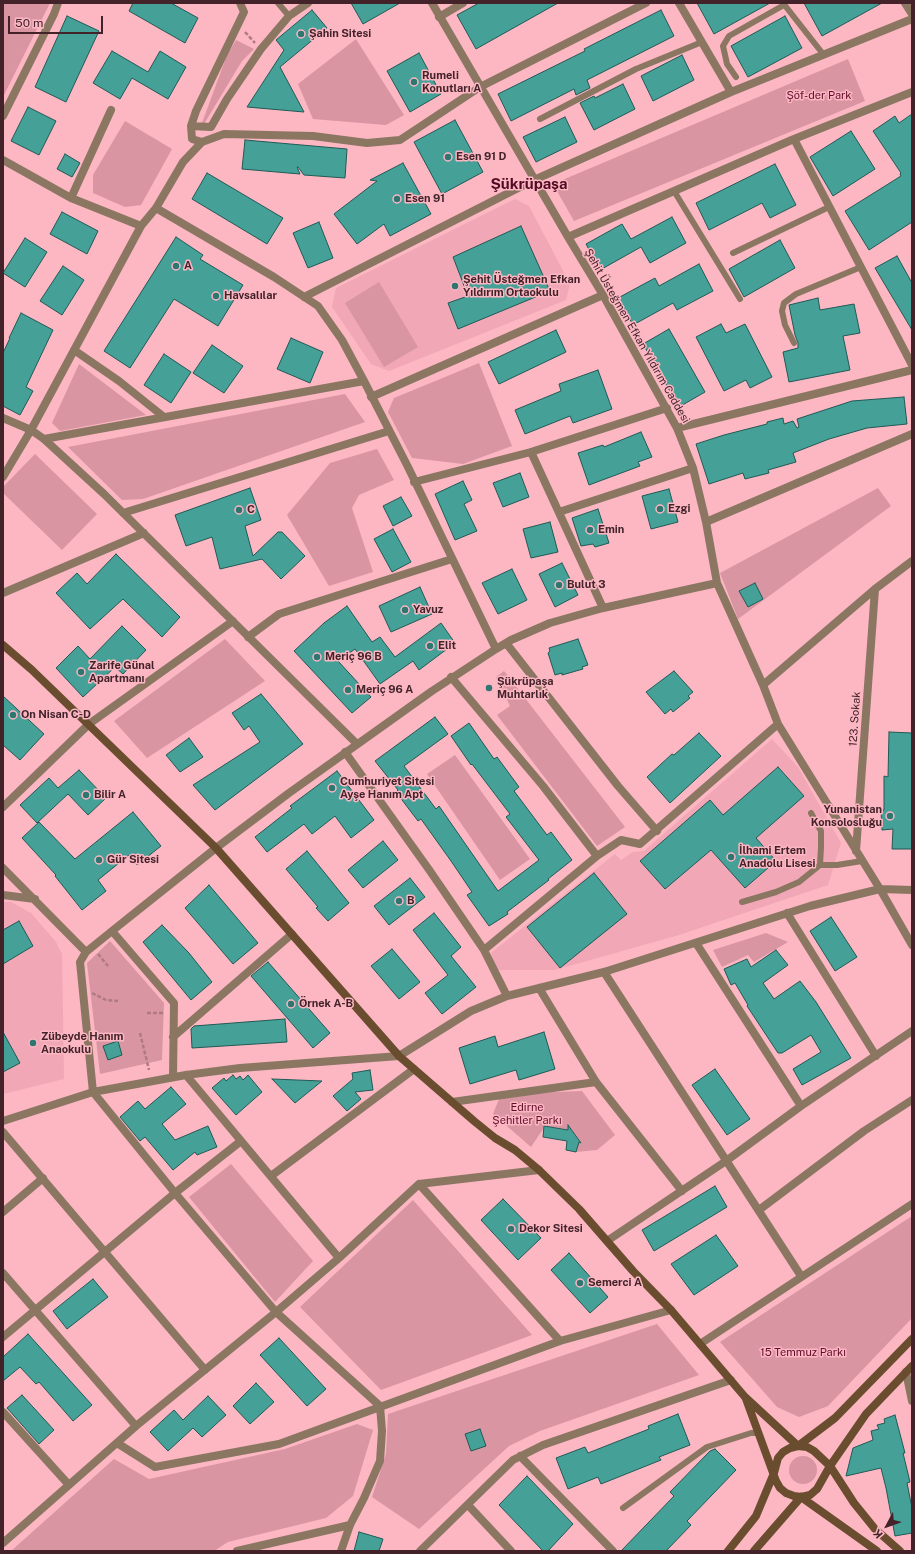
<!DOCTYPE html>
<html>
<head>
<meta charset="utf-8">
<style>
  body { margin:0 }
  #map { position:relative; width:915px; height:1554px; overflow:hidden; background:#fcb7c3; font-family:"Public Sans",sans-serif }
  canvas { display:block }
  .frame { position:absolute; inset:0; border:4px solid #432329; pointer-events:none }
  .north { position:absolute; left:867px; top:1506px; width:40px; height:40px; -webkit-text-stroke:3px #fcb7c3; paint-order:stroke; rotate:229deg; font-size:11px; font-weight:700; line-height:16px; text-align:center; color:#432329 }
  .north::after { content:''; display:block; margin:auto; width:14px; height:18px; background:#432329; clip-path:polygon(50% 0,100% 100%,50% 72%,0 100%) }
  .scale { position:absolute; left:8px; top:16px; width:95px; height:18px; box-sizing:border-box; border:2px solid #432329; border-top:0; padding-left:5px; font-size:12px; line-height:14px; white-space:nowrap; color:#432329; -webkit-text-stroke:3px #fcb7c3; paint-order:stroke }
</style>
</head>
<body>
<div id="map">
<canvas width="915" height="1554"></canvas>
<div class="frame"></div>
<div class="north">K</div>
<div class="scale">50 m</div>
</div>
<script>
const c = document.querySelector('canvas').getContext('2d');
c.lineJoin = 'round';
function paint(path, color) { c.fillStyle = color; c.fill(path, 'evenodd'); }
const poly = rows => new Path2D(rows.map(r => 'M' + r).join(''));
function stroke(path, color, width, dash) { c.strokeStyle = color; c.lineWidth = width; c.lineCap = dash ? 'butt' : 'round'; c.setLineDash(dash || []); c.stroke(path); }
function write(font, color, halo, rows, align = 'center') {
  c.font = font + ' "Public Sans",sans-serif'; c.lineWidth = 3; c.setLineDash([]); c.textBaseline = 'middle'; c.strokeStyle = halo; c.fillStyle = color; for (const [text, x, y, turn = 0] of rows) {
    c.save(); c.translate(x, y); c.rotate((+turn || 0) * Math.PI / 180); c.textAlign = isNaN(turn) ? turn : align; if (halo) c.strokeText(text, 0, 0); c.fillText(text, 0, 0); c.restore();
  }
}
const built = poly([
  [515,199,529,206,570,284,566,300,389,371,371,364,332,307,336,288],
  [772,739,798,767,841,843,828,885,679,935,555,970,496,970,491,953,615,854,621,860,633,852,644,851],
  [3,902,11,902,31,913,56,942,62,954,64,1079,3,1094]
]);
const green = poly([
  [3,3,50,3,3,97],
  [356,39,404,115,386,125,313,119,298,84],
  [236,40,254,49,242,61,204,124,202,123,227,55],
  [848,59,865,101,574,221,553,184],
  [125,121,172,149,141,205,125,207,93,193,93,175],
  [379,282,418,347,384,367,345,303],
  [479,363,512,446,463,464,412,458,388,412,394,398],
  [79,364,146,415,60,431,52,423],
  [345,394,365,422,143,499,122,500,68,447],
  [377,449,394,480,359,495,352,508,373,572,329,586,287,515,330,463],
  [35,454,97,514,62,550,3,493,3,487],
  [878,488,891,506,738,619,720,573],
  [225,639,265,681,147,758,114,721],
  [504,671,625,827,597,846,497,715,510,706,496,677],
  [455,755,530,859,500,880,427,774],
  [766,933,788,942,754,962,748,955,722,967,713,950],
  [110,941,164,1003,162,1060,100,1074,87,963],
  [582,1091,615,1135,597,1150,576,1152,579,1140,572,1130,545,1126,531,1147,493,1114,501,1094],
  [231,1164,313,1261,275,1302,189,1197],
  [413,1200,532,1335,381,1390,300,1307],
  [912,1216,912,1318,828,1406,799,1417,777,1407,720,1342],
  [657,1324,699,1375,540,1431,509,1446,419,1529,372,1497,386,1454,388,1414],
  [357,1424,373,1430,353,1496,326,1518,228,1542,214,1551,11,1551,114,1459,149,1479,285,1449],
  '789 1470a14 14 0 1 1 28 0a14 14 0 1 1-28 0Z'
]);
const building = poly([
  [133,3,171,3,198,18,185,43,129,11,133,3],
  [351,3,400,3,363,24,351,3],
  [479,3,558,3,476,49,457,15,479,3],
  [697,3,770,3,714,34,697,3],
  [804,3,882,3,822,36,804,3],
  [312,10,327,28,280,67,304,112,247,107,284,50,276,40,312,10],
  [661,10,674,36,587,80,590,88,576,95,574,89,511,121,498,94,585,51,584,49,661,10],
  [67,16,99,31,66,102,35,87,67,16],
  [785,16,802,48,748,77,731,46,785,16],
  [112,51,148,72,160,51,186,67,168,99,132,78,120,99,93,83,112,51],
  [419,53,441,94,410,112,387,71,419,53],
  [682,55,694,80,653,101,641,76,682,55],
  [623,84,635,109,594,130,580,103,594,96,595,98,623,84],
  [28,107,56,121,39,155,11,141,28,107],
  [912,114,912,222,869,250,845,211,901,176,900,174,901,173,873,131,895,116,899,123,912,114],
  [565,117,577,142,536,162,523,137,565,117],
  [455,120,483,172,442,194,414,142,455,120],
  [851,131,875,169,833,196,810,157,851,131],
  [245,140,347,149,345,178,304,175,298,167,297,167,300,174,242,169,245,140],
  [65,154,80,163,72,177,57,169,65,154],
  [403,163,431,214,390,236,384,224,357,244,334,214,377,181,370,180,403,163],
  [775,164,796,205,770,218,762,203,709,230,696,203,775,164],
  [207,173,283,218,267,244,192,199,207,173],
  [62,212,98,231,87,254,50,234,62,212],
  [672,217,686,243,650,263,641,247,600,270,586,244,622,224,631,239,672,217],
  [319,222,333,258,308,268,293,233,319,222],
  [521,226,550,291,458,329,448,303,468,296,453,257,521,226],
  [176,237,203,255,200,259,243,285,218,326,174,299,130,368,104,351,176,237],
  [25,238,47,252,25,287,3,273,25,238],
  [780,240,795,268,744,297,729,269,780,240],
  [897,256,912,283,912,330,875,268,897,256],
  [699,264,713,291,677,310,673,303,633,325,618,298,655,278,659,286,699,264],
  [63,266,84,280,62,315,40,301,63,266],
  [818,298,820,310,854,304,860,333,843,336,850,370,789,382,783,352,798,348,798,343,795,335,789,305,818,298],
  [21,313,53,330,26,387,33,391,20,415,3,406,3,353,10,338,9,338,21,313],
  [721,324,726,333,745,324,772,377,750,388,746,380,724,391,696,337,721,324],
  [669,329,705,392,679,407,643,344,669,329],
  [556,330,566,352,499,384,488,362,556,330],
  [291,338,323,352,310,383,277,369,291,338],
  [212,345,243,366,224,393,193,373,212,345],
  [164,354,191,372,171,403,144,385,164,354],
  [598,370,612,409,573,423,570,416,525,434,515,410,561,391,559,384,598,370],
  [904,397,907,424,867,428,829,439,793,453,796,462,768,470,769,473,745,479,743,473,709,484,696,444,724,435,767,424,767,422,783,418,784,424,793,421,797,428,799,427,797,419,852,401,904,397],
  [641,432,652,457,638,462,640,466,589,485,578,453,603,445,604,447,641,432],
  [520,473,529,497,503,507,493,483,520,473],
  [463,481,472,500,464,504,477,531,455,540,435,494,463,481],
  [250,488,261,520,245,526,253,556,278,532,282,532,305,556,281,579,262,559,220,569,212,537,186,546,175,515,250,488],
  [669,489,678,522,651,529,642,496,669,489],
  [401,497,412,516,393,526,383,506,401,497],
  [598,509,609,543,595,547,593,544,581,546,572,518,598,509],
  [550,522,558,552,531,558,523,529,550,522],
  [393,529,411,562,392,572,374,539,393,529],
  [116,554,180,617,162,637,123,599,90,629,56,593,77,573,87,584,116,554],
  [562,563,578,595,555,607,539,574,562,563],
  [512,569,527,600,498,614,482,583,512,569],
  [755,583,763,599,748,607,739,591,755,583],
  [420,587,432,614,391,632,379,606,420,587],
  [347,606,372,642,380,637,395,657,441,623,455,643,419,670,413,661,380,684,355,649,338,661,371,697,352,713,294,651,324,623,347,606],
  [122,626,146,650,123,674,115,667,83,697,56,668,78,646,90,659,122,626],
  [578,639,588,665,582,667,583,669,562,675,562,673,555,675,548,653,550,651,549,648,578,639],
  [674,671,693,692,688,696,690,698,673,712,671,709,665,714,646,692,674,671],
  [261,694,303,744,215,810,193,785,260,742,249,726,244,730,232,713,261,694],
  [3,696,44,734,20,760,3,745,3,696],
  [435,717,448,734,404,766,436,809,439,806,498,891,539,860,506,817,510,814,472,764,471,765,451,736,469,723,494,759,497,757,519,787,514,791,547,835,551,832,572,860,548,879,549,880,507,912,508,914,489,926,467,895,472,892,451,861,421,819,418,821,396,792,398,790,375,761,435,717],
  [889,732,912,733,912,849,892,849,893,829,882,830,881,810,884,810,884,776,888,777,889,732],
  [699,733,721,756,670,803,647,777,672,754,674,755,699,733],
  [189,738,203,757,180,772,166,755,189,738],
  [778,767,804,796,756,838,776,861,745,888,711,850,665,889,640,861,710,800,723,815,778,767],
  [79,770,106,798,88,815,68,794,37,823,20,805,49,778,58,788,79,770],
  [337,771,374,820,351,838,335,816,312,834,304,824,267,852,255,837,292,808,290,806,337,771],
  [133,812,161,846,137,865,129,855,98,880,106,891,82,910,55,876,56,875,22,838,39,822,75,859,133,812],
  [383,841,398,860,363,888,348,870,383,841],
  [307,851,349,903,328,921,316,908,318,907,286,869,307,851],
  [594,873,627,914,560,968,527,927,594,873],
  [410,878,425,897,389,925,374,906,410,878],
  [209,885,258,943,233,964,185,908,209,885],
  [434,913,461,947,451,956,476,987,442,1014,425,993,448,975,413,930,434,913],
  [831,917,857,957,835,971,810,931,831,917],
  [19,921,33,946,3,964,3,930,19,921],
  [162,925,189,953,212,982,191,1000,143,942,162,925],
  [392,949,420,982,399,999,371,966,392,949],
  [776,950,788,965,763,983,774,999,800,981,816,1002,851,1058,802,1085,793,1069,821,1052,811,1035,782,1053,778,1053,747,1006,748,1005,735,983,731,985,724,969,747,959,751,967,776,950],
  [268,962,330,1033,313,1048,251,976,268,962],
  [285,1019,287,1042,192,1048,191,1029,194,1026,285,1019],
  [3,1032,20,1063,3,1072,3,1032],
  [544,1032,555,1069,519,1080,516,1070,470,1084,459,1048,495,1036,498,1047,544,1032],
  [118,1041,122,1055,108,1060,103,1046,118,1041],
  [715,1069,750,1119,727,1135,692,1085,715,1069],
  [370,1070,373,1090,355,1092,361,1099,347,1111,333,1096,353,1079,352,1073,370,1070],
  [233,1075,236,1079,240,1076,243,1080,248,1075,262,1092,236,1115,212,1088,224,1078,226,1081,233,1075],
  [272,1079,322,1081,295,1103,272,1079],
  [171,1087,186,1104,162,1124,175,1140,208,1126,217,1147,197,1155,195,1152,173,1170,145,1137,140,1141,120,1117,138,1101,145,1109,171,1087],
  [568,1125,581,1143,579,1142,576,1152,566,1150,567,1141,543,1137,544,1126,568,1130,568,1125],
  [715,1186,727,1207,654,1251,642,1230,715,1186],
  [503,1199,541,1238,518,1260,481,1220,503,1199],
  [716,1235,738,1266,694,1295,671,1264,716,1235],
  [569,1253,608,1297,590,1313,551,1270,569,1253],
  [93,1279,108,1297,67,1329,53,1311,93,1279],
  [28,1334,92,1405,73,1421,39,1382,36,1384,20,1367,3,1381,3,1357,28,1334],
  [279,1338,326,1389,307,1406,260,1355,279,1338],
  [256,1383,274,1402,250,1424,233,1406,256,1383],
  [22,1395,54,1430,39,1444,7,1408,22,1395],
  [208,1396,226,1415,202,1437,193,1428,168,1451,150,1432,174,1410,183,1420,208,1396],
  [678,1414,690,1445,659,1457,661,1460,601,1484,598,1477,568,1489,556,1458,585,1447,588,1453,649,1429,648,1426,678,1414],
  [895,1415,905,1453,903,1453,910,1482,907,1483,912,1508,912,1533,895,1536,886,1488,881,1468,846,1476,853,1448,873,1440,871,1431,879,1429,877,1425,885,1423,884,1419,895,1415],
  [480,1429,486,1446,471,1451,465,1434,480,1429],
  [715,1449,736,1470,687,1521,691,1525,666,1551,621,1551,674,1496,670,1492,710,1451,715,1449],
  [527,1476,573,1524,548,1551,543,1551,499,1505,527,1476],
  [359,1532,383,1539,379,1551,354,1551,359,1532]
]);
const path = poly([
  [245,32,255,43],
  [98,954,108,966],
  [92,993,106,1000,118,1001],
  [147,1013,165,1013],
  [140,1033,149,1070]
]);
const lane = poly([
  [278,3,289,16],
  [783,3,823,54],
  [736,77,727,64,723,46,729,36,784,5],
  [540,119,636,69,702,42],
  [674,191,740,299],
  [733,253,829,207],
  [794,343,785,325,782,311,784,303,796,294,861,267],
  [811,813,821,831,821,847,820,865],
  [742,902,776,892,799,882,820,865,837,865,862,861],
  [623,1508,707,1447,751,1433,759,1433]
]);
const street = poly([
  [432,3,568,237,603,295,677,428,693,468,706,522,717,583,763,685,778,724,880,889,912,945],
  [679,3,731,92],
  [905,3,912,14],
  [439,17,463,3],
  [3,116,54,14,58,3],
  [191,126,211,127,227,99,261,49,289,16,308,3],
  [794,139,912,365],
  [202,142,192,139,191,126,196,111,244,12,240,3],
  [3,160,71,198,141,226],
  [71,198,111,110],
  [156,208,274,277,318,306,342,340,364,381,408,467,496,649],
  [568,237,794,139,912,92],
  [304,297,534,180,731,92,912,19],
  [74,350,119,381,164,417],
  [371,397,603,295],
  [3,418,31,430,44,439,104,494,357,744],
  [677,428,912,370],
  [44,439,364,381],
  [531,452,603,608],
  [3,477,31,430,141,226,156,208,183,162,202,142,224,134,313,136,367,143,400,140,480,87,646,3],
  [414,482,531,452,667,408],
  [559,512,693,468],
  [123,513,389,431],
  [706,522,912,434],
  [3,593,144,533],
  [248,637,279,614,452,559],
  [506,643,618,786,657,831],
  [451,677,543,786,597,856],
  [763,685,875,589,912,561],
  [345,752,430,871,484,950,507,996],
  [3,807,89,724,233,621],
  [856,851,875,589],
  [3,868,86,952],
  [3,895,35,899],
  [787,913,876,1056],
  [112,931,174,1003,173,1077],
  [696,943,801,1106],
  [484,950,597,856,621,840,640,844,778,724],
  [604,972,801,1276],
  [539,988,596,1082,682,1191],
  [173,1037,292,934],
  [186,1075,339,1258],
  [452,1102,596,1082],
  [3,1121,93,1092,186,1075,240,1068,399,1056,471,1011,507,996,604,972,810,906,880,889,912,890],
  [3,1132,205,1370],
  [271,1176,414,1069],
  [419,1184,560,1341],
  [759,1210,864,1131,912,1100],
  [3,1212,43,1178],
  [607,1241,726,1161,801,1106,912,1031],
  [3,1273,136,1426],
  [3,1337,175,1193,241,1141],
  [700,1344,912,1204],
  [906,1372,912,1401],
  [3,1412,69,1485],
  [117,1443,155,1467,279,1444,560,1341,671,1310],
  [520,1456,613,1551],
  [468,1505,511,1551],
  [3,1543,136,1426,276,1312,339,1258,419,1184,539,1170],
  [237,1551,350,1525],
  [341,1551,350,1525,364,1498,380,1461,382,1431,380,1406,276,1312,175,1193,93,1092,80,962,86,952,112,931,216,848,289,793,432,691,496,649,511,640,550,623,603,608,717,583],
  [420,1551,513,1460,543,1445,731,1380]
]);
const secondary = poly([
  [3,645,32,670,216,848,399,1056,474,1121,495,1138,515,1150,539,1170,579,1209,633,1271,671,1310,745,1397,798,1446],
  [746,1399,776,1481,780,1488,786,1493,794,1496,801,1497,810,1495,817,1489,830,1466,866,1414,912,1366],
  [798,1446,835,1418,912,1339],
  [801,1497,877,1551],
  [728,1551,756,1516,774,1473,778,1458,783,1452,790,1448,798,1446,807,1447,814,1451,830,1466,854,1503,875,1529,900,1551],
  [754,1551,801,1497]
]);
const markers = [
  [301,34,4,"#2e7670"],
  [414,82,4,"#2e7670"],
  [448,157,4,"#2e7670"],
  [397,199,4,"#2e7670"],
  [176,266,4,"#2e7670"],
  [455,286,4,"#2e7670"],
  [216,296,4,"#2e7670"],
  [660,509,4,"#2e7670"],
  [239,510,4,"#2e7670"],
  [590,530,4,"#2e7670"],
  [559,585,4,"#2e7670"],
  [405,610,4,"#2e7670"],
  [430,646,4,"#2e7670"],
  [317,657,4,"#2e7670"],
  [81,672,4,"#2e7670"],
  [489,688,4,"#2e7670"],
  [348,690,4,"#2e7670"],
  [13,715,4,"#2e7670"],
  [332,788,4,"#2e7670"],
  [86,795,4,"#2e7670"],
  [890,816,4,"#2e7670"],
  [731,857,4,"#2e7670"],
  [99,860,4,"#2e7670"],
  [399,901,4,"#2e7670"],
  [291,1004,4,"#2e7670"],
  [33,1043,4,"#2e7670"],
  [511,1229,4,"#2e7670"],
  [580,1283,4,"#2e7670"]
];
const poiNames = [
  ["Şahin Sitesi",309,34],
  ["Rumeli",422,76],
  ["Konutları A",422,89],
  ["Esen 91 D",456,157],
  ["Esen 91",405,199],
  ["A",184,266],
  ["Şehit Üsteğmen Efkan",463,280],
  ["Yıldırım Ortaokulu",463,293],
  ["Havsalılar",224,296],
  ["Ezgi",668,509],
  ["C",247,510],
  ["Emin",598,530],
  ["Bulut 3",567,585],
  ["Yavuz",413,610],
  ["Elit",438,646],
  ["Meriç 96 B",325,657],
  ["Zarife Günal",89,666],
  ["Apartmanı",89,679],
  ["Şükrüpaşa",497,682],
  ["Muhtarlık",497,695],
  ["Meriç 96 A",356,690],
  ["On Nisan C-D",21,715],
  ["Cumhuriyet Sitesi",340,782],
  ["Ayşe Hanım Apt",340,795],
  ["Bilir A",94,795],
  ["Yunanistan",882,810,"right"],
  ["Konsolosluğu",882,823,"right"],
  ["İlhami Ertem",739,851],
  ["Anadolu Lisesi",739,864],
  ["Gür Sitesi",107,860],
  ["B",407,901],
  ["Örnek A-B",299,1004],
  ["Zübeyde Hanım",41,1037],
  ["Anaokulu",41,1050],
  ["Dekor Sitesi",519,1229],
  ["Semerci A",588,1283]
];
const parkNames = [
  ["Şöf-der Park",819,96],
  ["Edirne",527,1108],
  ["Şehitler Parkı",527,1121],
  ["15 Temmuz Parkı",803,1353]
];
const streetNames = [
  ["Şehit Üsteğmen Efkan Yıldırım Caddesi",637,336,60],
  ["123. Sokak",855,719,-86]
];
const districtNames = [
  ["Şükrüpaşa",529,184]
];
paint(built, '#f1a7b5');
paint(green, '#da95a2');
paint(building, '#45a098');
stroke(building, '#1f5a55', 1);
stroke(path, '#b07a84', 2.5, [4, 2]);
stroke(lane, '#8b7662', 6);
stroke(street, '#8b7662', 8);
stroke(secondary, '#6a4d2e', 8);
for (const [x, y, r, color] of markers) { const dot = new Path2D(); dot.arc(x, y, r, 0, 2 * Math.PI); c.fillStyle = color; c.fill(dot); stroke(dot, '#fcb7c3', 1.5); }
write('bold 11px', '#432329', '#fcb7c3', poiNames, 'left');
write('11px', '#610c29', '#fcb7c3', parkNames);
write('11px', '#432329', '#fcb7c3', streetNames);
write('bold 15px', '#500b22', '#fcb7c3', districtNames);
</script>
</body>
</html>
